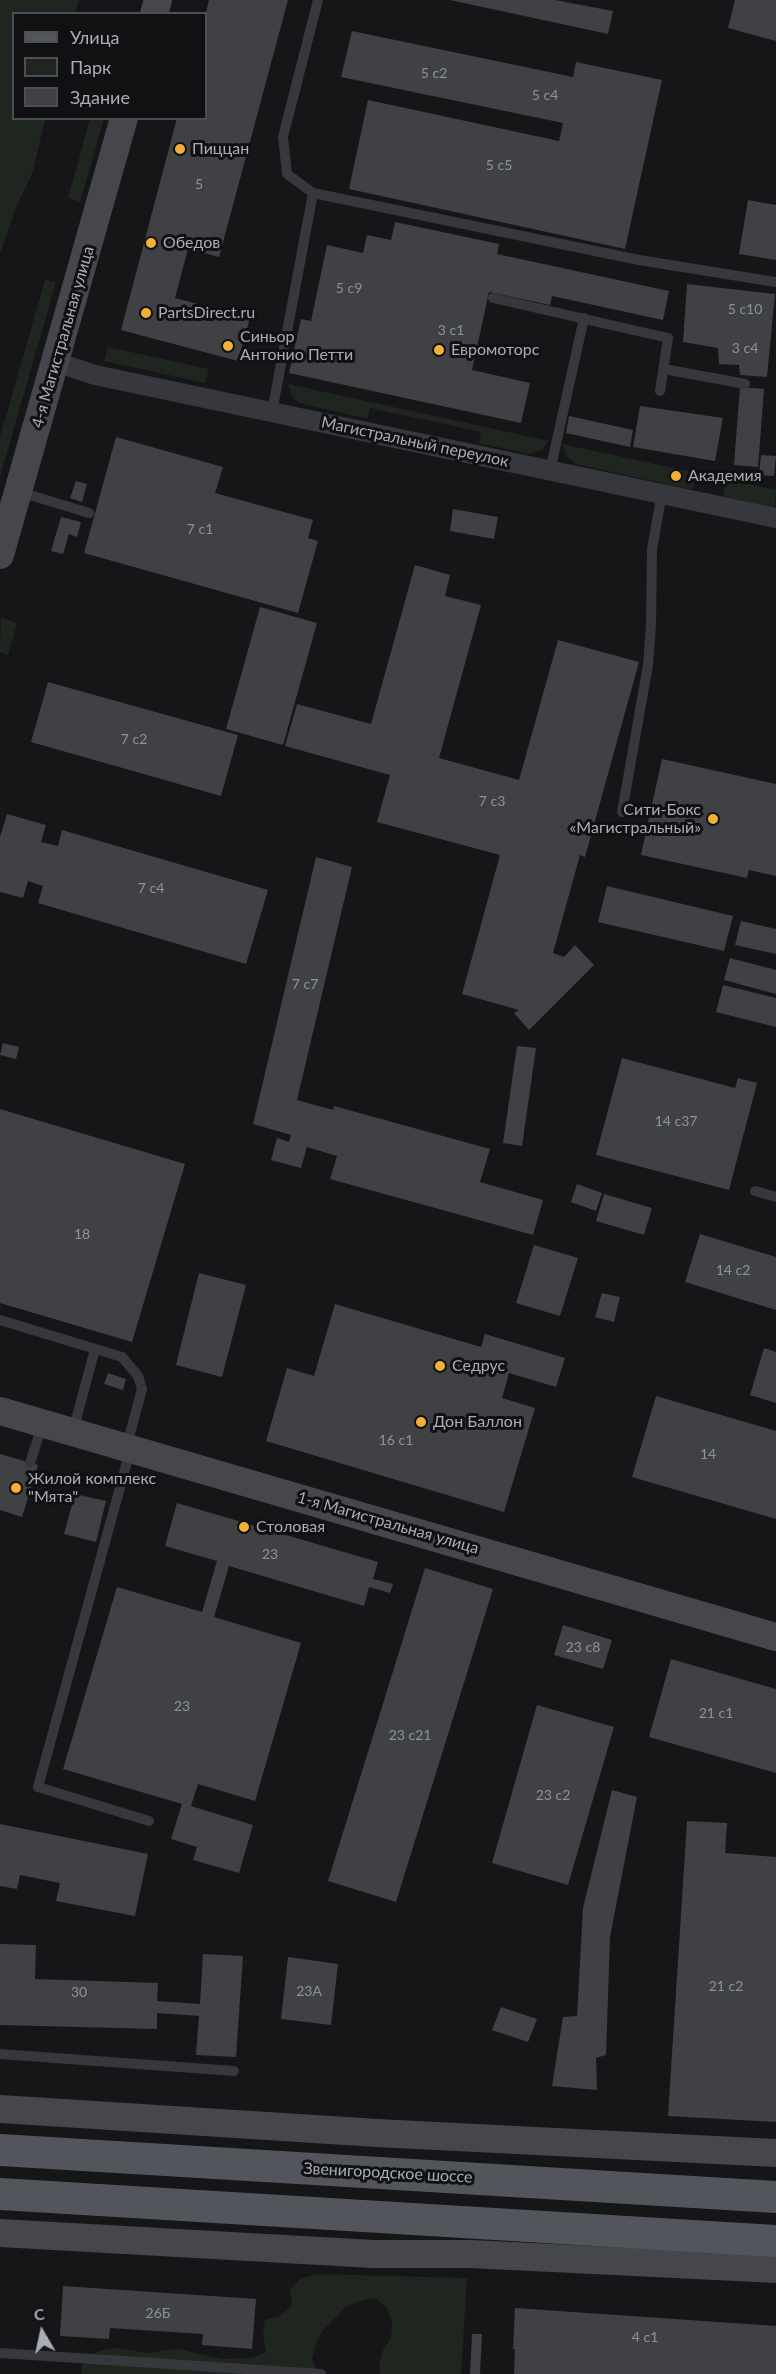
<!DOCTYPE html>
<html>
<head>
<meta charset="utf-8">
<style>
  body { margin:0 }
  #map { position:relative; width:776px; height:2374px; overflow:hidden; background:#161618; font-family:Lato,sans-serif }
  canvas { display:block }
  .legend { position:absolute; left:12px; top:12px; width:195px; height:108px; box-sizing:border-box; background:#111113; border:2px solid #4d4f55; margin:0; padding:8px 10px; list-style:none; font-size:18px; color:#a8adb8 }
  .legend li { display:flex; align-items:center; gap:12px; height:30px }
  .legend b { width:30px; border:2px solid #4d4f55 }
  .north { position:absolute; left:12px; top:2302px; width:60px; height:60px; -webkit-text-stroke:4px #111113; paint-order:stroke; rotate:351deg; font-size:16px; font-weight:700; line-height:24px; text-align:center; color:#a8adb8 }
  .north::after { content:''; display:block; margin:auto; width:21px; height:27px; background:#a8adb8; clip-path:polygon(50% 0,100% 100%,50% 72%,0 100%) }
</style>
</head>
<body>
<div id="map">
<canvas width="776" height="2374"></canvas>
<ul class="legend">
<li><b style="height:8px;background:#53555c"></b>Улица</li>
<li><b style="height:16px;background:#1e261f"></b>Парк</li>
<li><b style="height:16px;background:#404145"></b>Здание</li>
</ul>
<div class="north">С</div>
</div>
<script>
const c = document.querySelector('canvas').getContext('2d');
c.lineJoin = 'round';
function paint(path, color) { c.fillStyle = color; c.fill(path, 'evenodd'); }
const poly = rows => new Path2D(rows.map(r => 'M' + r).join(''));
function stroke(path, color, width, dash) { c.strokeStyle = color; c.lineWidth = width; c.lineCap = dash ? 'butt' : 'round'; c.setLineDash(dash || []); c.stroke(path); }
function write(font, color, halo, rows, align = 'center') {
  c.font = font + ' Lato,sans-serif'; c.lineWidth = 6; c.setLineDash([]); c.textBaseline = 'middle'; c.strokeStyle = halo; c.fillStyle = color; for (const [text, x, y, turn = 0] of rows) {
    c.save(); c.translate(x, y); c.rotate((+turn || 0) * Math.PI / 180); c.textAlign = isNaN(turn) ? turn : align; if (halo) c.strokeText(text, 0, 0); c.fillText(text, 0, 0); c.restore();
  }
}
const green = poly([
  [0,0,79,0,75,13,14,14,14,118,45,119,33,172,17,205,0,254],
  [90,119,104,119,80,202,68,198],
  [45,280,56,282,0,477,0,437],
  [108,347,209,369,205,383,104,361],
  [288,384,549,441,542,450,529,454,479,443,481,432,370,408,367,419,299,403,293,398],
  [563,444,696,473,693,490,576,464,566,456],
  [726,479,776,490,775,508,723,496],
  [1,618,17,623,8,655,0,652],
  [316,2274,467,2278,461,2374,380,2374,379,2365,383,2350,391,2338,392,2323,387,2308,375,2298,360,2301,346,2307,323,2330,316,2344,312,2359,318,2374,82,2374,81,2368,89,2355,103,2350,118,2348,147,2353,178,2349,222,2359,252,2358,266,2352,263,2336,265,2320,280,2316,292,2305,290,2290,300,2279]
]);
const building = poly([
  [209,0,288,0,219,257,188,249,175,298,250,318,238,361,121,330,177,118,206,118,206,13],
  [450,0,555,0,613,11,608,34],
  [735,0,776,0,776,41,728,28],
  [352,31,573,77,576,62,662,80,625,249,349,189,368,100,559,141,563,123,341,77],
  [748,200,776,205,776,260,739,254],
  [395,222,499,244,497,254,669,291,663,320,552,296,550,305,489,292,472,370,530,383,521,423,289,373,301,319,311,321,327,245,363,253,367,235,391,240],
  [687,284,775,294,767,377,740,375,739,365,719,364,718,348,683,342],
  [740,387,764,389,758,467,734,465],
  [640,406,723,418,715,461,633,447],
  [569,416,633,430,630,447,566,433],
  [116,437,223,467,215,493,313,520,308,538,318,541,298,613,84,553],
  [761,455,776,456,774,476,759,475],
  [76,481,87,484,82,502,70,498],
  [453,509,498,517,494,539,450,531],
  [61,517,81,522,77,537,69,534,63,554,51,551],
  [415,565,450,575,445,596,481,605,439,758,519,780,558,640,639,662,585,857,580,855,553,953,564,957,575,945,594,965,529,1030,514,1013,519,1010,462,994,500,855,377,822,390,775,285,746,297,704,371,724],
  [260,607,317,623,283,745,226,729],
  [48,682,238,735,221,796,31,742],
  [662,759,776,784,776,876,749,870,747,878,641,855],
  [7,814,46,825,41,842,58,846,62,830,268,890,246,964,38,903,43,886,28,881,23,898,0,892,0,837],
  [316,857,352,867,297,1100,333,1110,334,1106,490,1149,480,1182,543,1200,533,1235,330,1179,337,1156,307,1147,301,1168,271,1160,277,1138,289,1142,291,1135,253,1124],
  [607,886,733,916,724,951,598,922],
  [741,921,776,929,776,954,735,945],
  [730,958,776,970,776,994,724,980],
  [723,985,776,998,776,1027,716,1012],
  [3,1043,19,1047,16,1059,0,1055],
  [517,1046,536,1048,522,1146,503,1143],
  [622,1058,735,1088,738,1078,757,1083,729,1190,596,1155],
  [0,1109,185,1164,132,1342,0,1303],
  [577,1184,602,1193,596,1211,571,1202],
  [604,1194,652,1208,644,1235,596,1221],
  [700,1234,776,1257,776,1310,685,1282],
  [534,1245,578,1258,560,1316,516,1303],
  [199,1273,246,1285,222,1377,176,1365],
  [602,1293,620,1297,614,1322,595,1317],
  [335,1304,481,1347,485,1334,565,1358,556,1387,509,1373,502,1398,535,1408,504,1512,266,1441,287,1368,314,1376],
  [764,1348,776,1352,776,1403,750,1395],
  [108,1373,126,1379,123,1390,104,1384],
  [656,1396,776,1431,776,1519,632,1477],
  [0,1454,38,1465,22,1517,0,1510],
  [75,1494,106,1501,96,1542,64,1534],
  [177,1503,378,1562,373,1579,393,1584,390,1593,369,1587,364,1606,229,1566,214,1617,301,1643,255,1801,198,1784,191,1806,253,1825,239,1873,193,1860,197,1847,171,1839,182,1804,63,1769,117,1587,202,1612,217,1561,165,1546],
  [425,1568,493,1589,396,1902,328,1881],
  [563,1625,612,1640,603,1669,554,1655],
  [671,1659,776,1689,776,1773,649,1737],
  [537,1705,614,1727,568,1885,492,1863],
  [612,1790,637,1797,610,1937,606,2055,596,2058,597,2090,552,2086,563,2017,577,2016,583,1908],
  [687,1821,727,1823,725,1853,776,1857,776,2122,668,2116],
  [0,1824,148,1854,135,1916,56,1901,60,1883,20,1875,17,1889,0,1886],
  [0,1944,36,1945,35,1979,158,1983,157,2001,200,2004,203,1954,243,1956,236,2057,196,2055,199,2016,157,2013,157,2029,0,2025],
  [288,1957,338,1964,331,2025,281,2019],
  [501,2007,537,2019,528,2042,492,2030],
  [63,2286,256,2299,252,2349,202,2345,203,2334,156,2331,110,2328,109,2339,60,2336],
  [515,2308,776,2326,776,2374,514,2374,515,2349,513,2349],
  [472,2334,482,2334,480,2374,470,2374]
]);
const lane = poly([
  [318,0,283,137,287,174,313,193,639,260,776,282],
  [493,298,668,338,660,391],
  [664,369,745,384],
  [272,412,313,193],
  [550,471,584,318],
  [20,492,89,513],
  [622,812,648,665,651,625,652,549,662,493],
  [755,1191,776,1197],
  [0,1320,122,1357,138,1376,142,1389,127,1445],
  [73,1431,95,1349],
  [130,1451,38,1787,149,1821],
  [30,1463,42,1426],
  [0,2054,234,2071],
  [0,2353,321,2374]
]);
const street = poly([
  [55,362,95,375,776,518]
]);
const secondary = poly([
  [154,14,158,0],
  [0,555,124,118],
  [0,1411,776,1637],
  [0,2109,377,2133,776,2153],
  [0,2233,373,2254,471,2254,776,2269]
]);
const primary = poly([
  [0,2150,776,2197],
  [0,2194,776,2241]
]);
const markers = [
  [180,149,6,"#f2b134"],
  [151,243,6,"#f2b134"],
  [146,313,6,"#f2b134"],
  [228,346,6,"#f2b134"],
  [439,350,6,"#f2b134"],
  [676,476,6,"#f2b134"],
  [713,819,6,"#f2b134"],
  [440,1366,6,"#f2b134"],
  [421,1422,6,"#f2b134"],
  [16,1488,6,"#f2b134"],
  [244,1527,6,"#f2b134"]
];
const numberNames = [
  ["5 с2",434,73],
  ["5 с4",545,95],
  ["5 с5",499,165],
  ["5",199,184],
  ["5 с9",349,288],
  ["5 с10",745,309],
  ["3 с1",451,330],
  ["3 с4",745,348],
  ["7 с1",200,529],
  ["7 с2",134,739],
  ["7 с3",492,801],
  ["7 с4",151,888],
  ["7 с7",305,984],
  ["14 с37",676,1121],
  ["18",82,1234],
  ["14 с2",733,1270],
  ["16 с1",396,1440],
  ["14",708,1454],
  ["23",270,1554],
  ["23 с8",583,1647],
  ["23",182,1706],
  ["21 с1",716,1713],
  ["23 с21",410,1735],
  ["23 с2",553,1795],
  ["21 с2",726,1986],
  ["23А",309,1991],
  ["30",79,1992],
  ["26Б",158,2313],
  ["4 с1",645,2337]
];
const poiNames = [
  ["Пиццан",192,149],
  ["Обедов",163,243],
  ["PartsDirect.ru",158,313],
  ["Синьор",240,337],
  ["Антонио Петти",240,355],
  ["Евромоторс",451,350],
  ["Академия",688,476],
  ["Сити-Бокс",701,810,"right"],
  ["«Магистральный»",701,828,"right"],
  ["Седрус",452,1366],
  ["Дон Баллон",433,1422],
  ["Жилой комплекс",28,1479],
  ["\"Мята\"",28,1497],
  ["Столовая",256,1527]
];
const streetNames = [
  ["4-я Магистральная улица",63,337,-74],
  ["Магистральный переулок",415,442,12],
  ["1-я Магистральная улица",388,1523,16],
  ["Звенигородское шоссе",388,2173,3]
];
paint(green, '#1e261f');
paint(building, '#404145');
stroke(lane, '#37383d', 10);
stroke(street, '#37383d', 20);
stroke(secondary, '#45474d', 28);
stroke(primary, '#53555c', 32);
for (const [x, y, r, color] of markers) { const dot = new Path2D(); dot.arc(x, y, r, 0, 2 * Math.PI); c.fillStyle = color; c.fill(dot); stroke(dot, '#111113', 2); }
write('14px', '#8e929b', null, numberNames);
write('16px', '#a8adb8', '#111113', poiNames, 'left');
write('16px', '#a8adb8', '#111113', streetNames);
</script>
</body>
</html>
